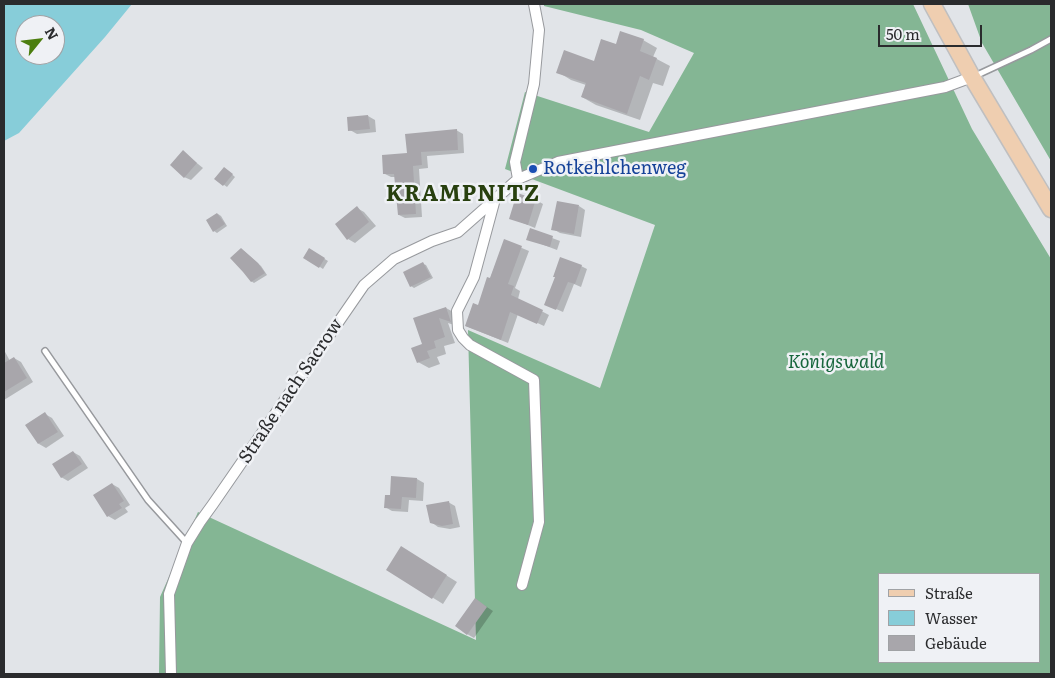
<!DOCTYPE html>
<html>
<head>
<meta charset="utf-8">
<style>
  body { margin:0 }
  #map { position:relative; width:1055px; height:678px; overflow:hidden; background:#e1e4e8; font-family:Literata,serif }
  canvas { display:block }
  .frame { position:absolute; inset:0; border:5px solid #2a2b2d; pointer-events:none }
  .legend { position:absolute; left:878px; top:573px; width:162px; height:90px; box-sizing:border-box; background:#eff1f5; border:1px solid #a0a2a5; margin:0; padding:6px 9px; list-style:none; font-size:15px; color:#2a2b2d }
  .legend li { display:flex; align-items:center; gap:10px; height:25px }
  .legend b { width:25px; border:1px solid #a0a2a5 }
  .north { position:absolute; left:15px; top:15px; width:50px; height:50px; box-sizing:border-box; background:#eff1f5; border:1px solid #a0a2a5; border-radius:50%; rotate:61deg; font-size:14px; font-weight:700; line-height:20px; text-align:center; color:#2a2b2d }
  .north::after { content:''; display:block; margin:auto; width:18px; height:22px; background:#4c7e0f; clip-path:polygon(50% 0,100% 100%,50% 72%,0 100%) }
  .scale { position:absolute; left:878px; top:25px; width:104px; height:22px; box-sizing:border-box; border:2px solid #2a2b2d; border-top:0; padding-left:6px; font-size:15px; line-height:18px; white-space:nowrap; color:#2a2b2d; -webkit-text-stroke:4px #eff1f5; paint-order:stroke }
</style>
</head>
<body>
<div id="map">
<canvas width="1055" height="678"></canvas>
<div class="frame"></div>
<ul class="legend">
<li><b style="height:6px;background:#efceb0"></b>Straße</li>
<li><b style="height:14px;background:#87cdd9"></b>Wasser</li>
<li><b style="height:14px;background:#a8a6ab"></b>Gebäude</li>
</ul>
<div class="north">N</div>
<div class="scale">50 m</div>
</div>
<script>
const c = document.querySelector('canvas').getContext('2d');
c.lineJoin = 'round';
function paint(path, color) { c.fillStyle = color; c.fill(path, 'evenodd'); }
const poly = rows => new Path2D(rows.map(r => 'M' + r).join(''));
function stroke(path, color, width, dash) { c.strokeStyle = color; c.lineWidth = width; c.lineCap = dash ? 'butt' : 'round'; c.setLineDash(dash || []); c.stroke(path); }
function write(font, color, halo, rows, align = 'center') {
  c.font = font + ' Literata,serif'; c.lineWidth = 5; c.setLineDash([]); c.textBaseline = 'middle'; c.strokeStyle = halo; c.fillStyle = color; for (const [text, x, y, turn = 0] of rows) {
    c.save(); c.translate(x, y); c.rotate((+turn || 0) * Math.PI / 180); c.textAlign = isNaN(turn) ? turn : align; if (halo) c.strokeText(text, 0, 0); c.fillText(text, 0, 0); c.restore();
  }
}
const forest = poly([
  [544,4,913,4,972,129,1051,259,1051,674,159,674,160,597,198,512,476,640,468,330,600,388,655,225,505,169,525,92,649,132,694,53,641,30,544,6],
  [879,574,1039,574,1039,662,879,662],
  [968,4,1051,4,1051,161,982,43]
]);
const water = poly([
  [4,4,132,4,105,37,19,133,4,141],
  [25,25,55,25,55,55,25,55]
]);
const shadow = poly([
  [643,40,657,48,653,57,670,66,663,86,653,83,640,120,596,105,582,97,586,85,571,80,558,72,594,62,616,46],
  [368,116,375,120,376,132,357,134,350,130],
  [456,130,463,134,464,153,427,156,428,168,419,169,422,217,405,218,399,215,396,177,391,177,385,174,408,154],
  [183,152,203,168,191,180,184,177],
  [227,170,235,177,227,187,216,179],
  [536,200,543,204,535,228,511,218],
  [579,206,585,210,581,237,560,233,553,229],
  [357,208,364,212,376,226,355,243,348,239],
  [218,214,221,216,227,226,217,233,214,231],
  [531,230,560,241,557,250,528,239],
  [505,241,529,251,515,288,520,291,518,299,549,315,544,326,518,314,508,343,466,326,474,305,479,306],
  [310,250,328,261,323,269,305,257],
  [244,251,261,266,267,275,254,283,251,281],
  [423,264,426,265,433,278,414,288,411,286],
  [581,266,587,269,581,287,574,284,563,312,545,304],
  [446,308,457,314,460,327,448,323,455,343,444,346,446,354,437,357,440,364,429,368,418,362,424,344,415,319],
  [4,350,10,361,14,358,21,362,33,382,4,400],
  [45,414,52,418,64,436,46,448,39,444],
  [73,452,80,456,88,468,68,481,61,477],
  [417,479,424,483,423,501,409,500,408,512,392,511,385,507,391,497],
  [112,484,119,488,130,505,125,508,128,512,115,520,108,516],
  [448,502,455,506,460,527,450,529,438,527,431,522],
  [412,554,457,582,443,604,388,570],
  [476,600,493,611,474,638,467,634]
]);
const building = poly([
  [620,31,644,39,640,51,657,58,649,80,640,76,627,114,581,97,586,83,556,73,564,50,594,61,601,39,616,44],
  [368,115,370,129,348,131,347,117],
  [457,129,458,150,421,152,422,165,413,166,416,214,398,215,394,174,383,174,382,155,407,153,405,134],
  [183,150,197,163,184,178,170,165],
  [224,167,233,174,223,186,214,179],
  [517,193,536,199,528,225,509,219],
  [557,201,579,205,574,234,551,230],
  [357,206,369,222,347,240,335,224],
  [217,213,225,224,213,232,206,220],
  [530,228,553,236,550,247,526,240],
  [504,239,522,246,508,284,514,286,511,295,543,310,537,324,510,312,501,340,465,326,473,303,478,305,487,277,490,278],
  [241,248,258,263,265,273,251,282,243,272,230,258],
  [309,248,325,258,319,268,303,258],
  [560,257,582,265,575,284,568,282,556,310,544,305,555,277,553,277],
  [423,262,431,277,410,287,403,272],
  [446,307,451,322,439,318,445,337,434,341,436,348,427,351,430,358,417,363,411,348,422,344,413,318],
  [14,357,27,378,4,392,4,363],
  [45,412,58,432,38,444,25,425],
  [73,451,82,464,61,478,52,464],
  [391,476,417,478,416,498,402,497,401,509,384,508,385,495,390,495],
  [112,483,124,501,119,504,122,508,107,517,93,495],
  [449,501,453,524,442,526,430,523,426,505],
  [401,546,447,575,432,599,386,570],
  [475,598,487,607,467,635,455,626]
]);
const lane = poly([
  [975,76,1031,50,1051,39],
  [45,351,148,500,187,543]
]);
const street = poly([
  [518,179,515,162,534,84,539,30,534,4],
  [495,199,474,277,457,311,458,330,463,338,470,345,534,380,539,522,522,585],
  [171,674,169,594,187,543,200,522,213,504,364,285,394,259,432,241,458,232,518,179,558,162,945,87,972,77]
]);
const primary = poly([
  [932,4,972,77,1051,209]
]);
const markers = [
  [533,169,5,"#1a4fb4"]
];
const transitNames = [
  ["Rotkehlchenweg",543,169]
];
const parkNames = [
  ["Königswald",836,363]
];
const streetNames = [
  ["Straße nach Sacrow",291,391,-56]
];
const districtNames = [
  ["KRAMPNITZ",463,195]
];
paint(forest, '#84b694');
paint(water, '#87cdd9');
paint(shadow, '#0003');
paint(building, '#a8a6ab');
stroke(lane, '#97999d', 8);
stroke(street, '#97999d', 12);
stroke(primary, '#bfbfc0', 19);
stroke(lane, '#fff', 5);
stroke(street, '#fff', 10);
stroke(primary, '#efceb0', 16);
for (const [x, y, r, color] of markers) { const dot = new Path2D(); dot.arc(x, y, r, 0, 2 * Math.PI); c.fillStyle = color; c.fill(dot); stroke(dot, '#eff1f5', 2); }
write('18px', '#164399', '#eff1f5', transitNames, 'left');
write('italic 18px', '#17663c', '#eff1f5', parkNames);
write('18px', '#2a2b2d', '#eff1f5', streetNames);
c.letterSpacing = '1px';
write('bold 22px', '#28400f', '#eff1f5', districtNames);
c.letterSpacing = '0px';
</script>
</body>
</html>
